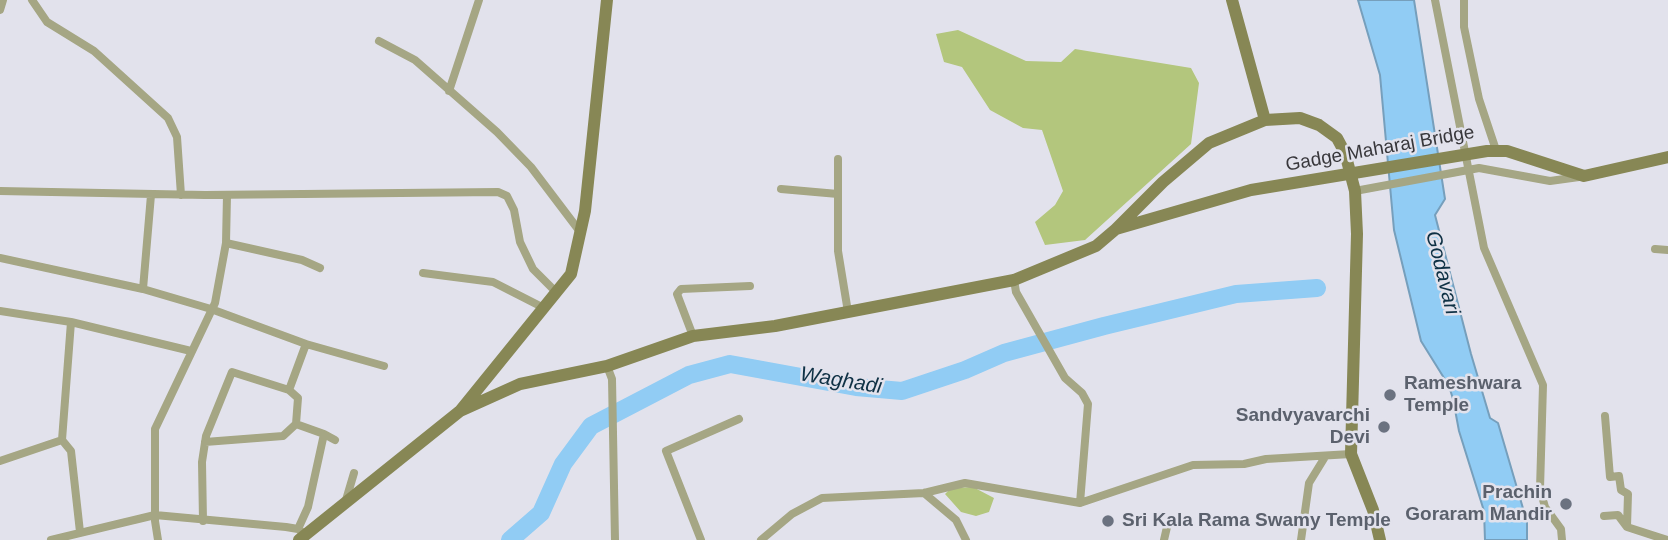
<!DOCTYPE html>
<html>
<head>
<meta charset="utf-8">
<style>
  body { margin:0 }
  canvas { display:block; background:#e2e2ec }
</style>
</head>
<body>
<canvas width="1668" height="540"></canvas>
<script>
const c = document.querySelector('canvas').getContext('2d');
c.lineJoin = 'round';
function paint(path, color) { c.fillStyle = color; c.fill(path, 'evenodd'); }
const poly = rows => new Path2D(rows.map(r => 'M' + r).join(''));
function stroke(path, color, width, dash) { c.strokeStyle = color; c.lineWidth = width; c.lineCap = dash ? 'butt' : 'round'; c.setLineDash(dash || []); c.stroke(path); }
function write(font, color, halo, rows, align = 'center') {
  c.font = font + ' Arial,sans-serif'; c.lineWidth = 5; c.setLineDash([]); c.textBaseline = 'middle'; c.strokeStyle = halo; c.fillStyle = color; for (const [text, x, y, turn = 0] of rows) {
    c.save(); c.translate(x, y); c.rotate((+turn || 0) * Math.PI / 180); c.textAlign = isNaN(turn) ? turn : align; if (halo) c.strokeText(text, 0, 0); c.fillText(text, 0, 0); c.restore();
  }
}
const green = poly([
  [958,30,1026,61,1061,62,1075,49,1191,68,1199,83,1191,144,1085,240,1045,245,1035,222,1055,205,1063,191,1042,130,1023,128,990,110,962,67,944,62,936,34],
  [973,487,994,498,989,512,976,516,961,512,945,494,951,488]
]);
const water = poly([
  [1358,0,1414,0,1445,199,1435,215,1471,354,1490,418,1498,423,1527,522,1527,540,1485,540,1484,511,1459,431,1453,399,1449,386,1421,341,1394,230,1380,75,1358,0]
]);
const river = poly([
  [510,540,541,513,563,464,591,426,689,375,730,364,856,387,902,391,965,370,1004,353,1104,326,1236,294,1317,288]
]);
const street = poly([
  [32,0,47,22,94,51,168,118,177,137,181,195],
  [1435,0,1484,248,1543,385,1540,489,1545,507,1561,529,1562,540],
  [1464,0,1464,27,1479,99,1496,150],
  [0,10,3,0],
  [379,41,415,60,497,132,531,167,581,233],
  [449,91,479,0],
  [838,159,838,251,848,312],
  [781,189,838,194],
  [0,191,205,195,498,192,507,196,514,210,520,242,533,269,556,292],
  [1355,191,1479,168,1550,181,1579,177],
  [226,243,302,260,320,268],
  [1655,249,1668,250],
  [0,258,143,289,211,309,306,344,384,366],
  [423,273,493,282,544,308],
  [1014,280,1016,292,1065,378,1082,393,1088,404,1080,503],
  [143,289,151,195],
  [0,311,71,322,62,440,0,461],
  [71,322,191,351],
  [693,336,677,294,681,289,750,286],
  [607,366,612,379,615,540],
  [289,390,306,344],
  [1605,416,1610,477,1619,476,1621,490,1628,494,1627,527],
  [324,434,335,440],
  [62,440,71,451,80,532],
  [205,442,283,436,296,424,324,434,308,507,298,529],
  [924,493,956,520,966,540],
  [346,500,354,473],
  [1604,516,1618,515,1627,527,1667,540],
  [203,521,202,462,206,436,232,372,289,390,298,398,296,424],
  [51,540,155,515,286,527,298,529,306,535],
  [158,540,155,521,155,429,215,303,226,243,227,195],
  [701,540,666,451,739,419],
  [761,540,792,514,822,498,924,493,965,483,1080,503,1193,465,1244,464,1266,459,1351,454],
  [1164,540,1167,527],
  [1301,540,1309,483,1325,457]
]);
const secondary = poly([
  [1232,0,1265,120,1300,118,1319,125,1337,138,1345,153,1355,191,1357,234,1351,454,1373,510,1380,540],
  [1116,229,1163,182,1209,143,1265,120],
  [460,411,520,384,607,366,693,336,775,326,1014,280,1096,246,1116,229,1251,190,1487,151,1507,151,1584,176,1668,157],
  [299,540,460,411,571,274,585,211,607,0]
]);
const markers = [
  [1390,395,7,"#6b7280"],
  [1384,427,7,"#6b7280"],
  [1566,504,7,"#6b7280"],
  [1108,521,7,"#6b7280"]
];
const streetNames = [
  ["Gadge Maharaj Bridge",1380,149,-10]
];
const worshipNames = [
  ["Rameshwara",1404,384],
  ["Temple",1404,406],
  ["Sandvyavarchi",1370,416,"right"],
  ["Devi",1370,438,"right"],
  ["Prachin",1552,493,"right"],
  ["Goraram Mandir",1552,515,"right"],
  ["Sri Kala Rama Swamy Temple",1122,521]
];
const waterNames = [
  ["Godavari",1442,273,76],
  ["Waghadi",841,381,9]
];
paint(green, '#b3c67d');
paint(water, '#91ccf4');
stroke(water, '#769fbc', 2);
stroke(river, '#91ccf4', 18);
stroke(street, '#a5a684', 8);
stroke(secondary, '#878755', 12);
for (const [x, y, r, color] of markers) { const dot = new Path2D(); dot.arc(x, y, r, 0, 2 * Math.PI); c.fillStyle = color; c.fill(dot); stroke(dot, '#e2e2ec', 2.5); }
write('19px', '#38373b', '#e2e2ec', streetNames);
write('bold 19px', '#5b616d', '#e2e2ec', worshipNames, 'left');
write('italic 21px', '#0f3145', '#e2e2ec', waterNames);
</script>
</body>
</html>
